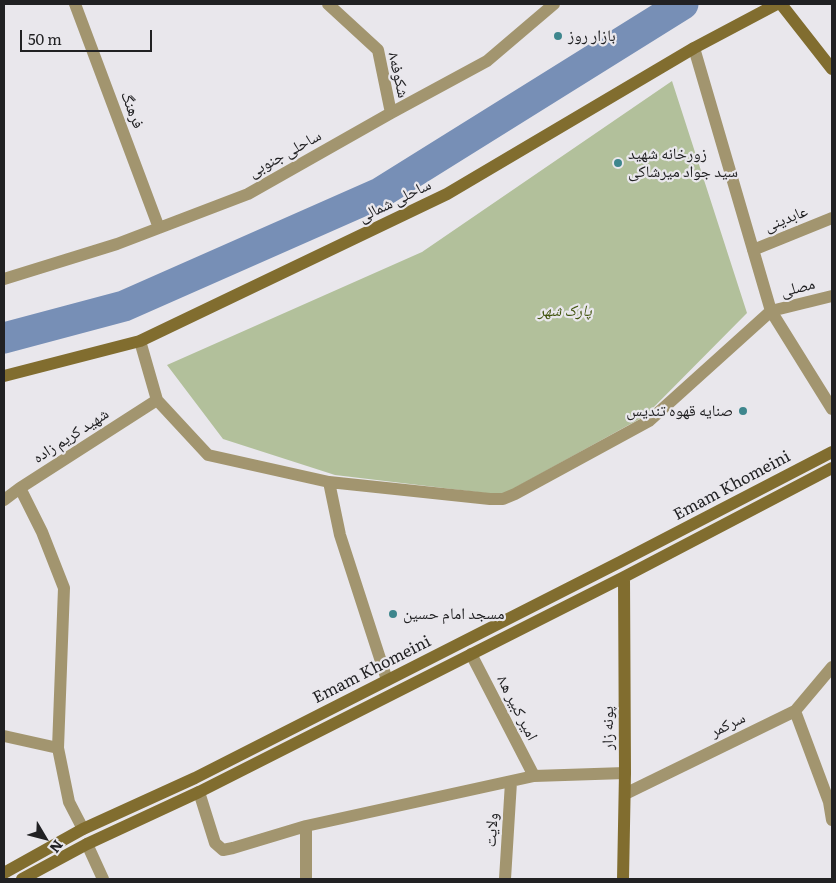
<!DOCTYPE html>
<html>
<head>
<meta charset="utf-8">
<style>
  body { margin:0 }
  #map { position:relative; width:836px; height:883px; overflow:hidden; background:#e9e7ec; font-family:Literata,serif }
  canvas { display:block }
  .frame { position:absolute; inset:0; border:5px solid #212123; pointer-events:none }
  .north { position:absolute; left:20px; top:813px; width:50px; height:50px; -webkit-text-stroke:4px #e9e7ec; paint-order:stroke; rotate:127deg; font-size:14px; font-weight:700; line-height:20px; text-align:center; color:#212123 }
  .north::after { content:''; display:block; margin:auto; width:18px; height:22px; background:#212123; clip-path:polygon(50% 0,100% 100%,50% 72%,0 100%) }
  .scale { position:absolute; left:20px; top:30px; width:132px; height:22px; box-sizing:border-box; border:2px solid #212123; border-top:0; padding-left:6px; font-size:15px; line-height:18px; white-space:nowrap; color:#212123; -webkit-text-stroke:4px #e9e7ec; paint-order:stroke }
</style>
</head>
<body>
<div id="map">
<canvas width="836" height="883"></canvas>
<div class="frame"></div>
<div class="north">N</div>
<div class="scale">50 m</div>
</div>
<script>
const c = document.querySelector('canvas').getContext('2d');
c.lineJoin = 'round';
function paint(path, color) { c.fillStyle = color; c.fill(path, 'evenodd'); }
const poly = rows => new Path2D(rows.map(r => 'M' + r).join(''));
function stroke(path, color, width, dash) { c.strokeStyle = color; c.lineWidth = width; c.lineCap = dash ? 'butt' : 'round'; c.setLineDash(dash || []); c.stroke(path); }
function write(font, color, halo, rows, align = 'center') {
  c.font = font + ' Literata,"Noto Naskh Arabic",serif'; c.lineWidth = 4.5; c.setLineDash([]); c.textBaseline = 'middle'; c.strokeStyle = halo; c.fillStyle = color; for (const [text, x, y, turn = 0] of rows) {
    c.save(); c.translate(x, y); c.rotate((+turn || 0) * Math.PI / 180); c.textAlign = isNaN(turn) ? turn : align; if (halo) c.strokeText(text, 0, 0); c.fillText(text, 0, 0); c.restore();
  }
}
const green = poly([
  [672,81,747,313,645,416,502,495,335,475,223,439,167,365,422,252]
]);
const river = poly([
  [4,338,124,306,380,193,683,4]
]);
const street = poly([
  [75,4,159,228],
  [328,4,378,50,391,113],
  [753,250,832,218],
  [4,279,117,244,248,194,391,113,487,61,554,4],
  [832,296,771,311,832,409],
  [140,341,157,400,208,455,329,482,490,499,503,499,515,494,649,421,771,311,694,48],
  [329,482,340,535,387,680],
  [20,488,42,532,64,588,58,748],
  [4,500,20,488,157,400],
  [471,654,534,776],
  [795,711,829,802,832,802],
  [4,736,58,748,69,802,83,829],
  [199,792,215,843,223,850,233,848,306,826,534,776,625,773],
  [625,794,795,711,832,667],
  [829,802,832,820],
  [306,826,306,879],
  [87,844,103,879],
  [505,879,511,782]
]);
const secondary = poly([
  [781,4,832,69],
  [4,376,140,341,447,194,694,48,777,4],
  [4,873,83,829,195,778,620,562,832,452],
  [22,879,87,844,199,792,624,577,832,468],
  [623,879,625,773,624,577]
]);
const markers = [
  [558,36,5,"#3e868d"],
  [618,163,5,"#3e868d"],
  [743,411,5,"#3e868d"],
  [393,614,5,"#3e868d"]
];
const poiNames = [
  ["بازار روز",568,36],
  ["زورخانه شهید",628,154],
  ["سید جواد میرشاکی",628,172],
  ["صنایه قهوه تندیس",733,411,"right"],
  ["مسجد امام حسین",403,614]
];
const streetNames = [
  ["شکوفه۸",398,75,77],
  ["فرهنگ",132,110,69],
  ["ساحلی جنوبی",285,154,-29],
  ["ساحلی شمالی",395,201,-26],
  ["عابدینی",786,219,-22],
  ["مصلی",798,288,-14],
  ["شهید کریم زاده",71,436,-33],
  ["Emam Khomeini",732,486,-28],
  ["Emam Khomeini",372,670,-27],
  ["امیر کبیر ه۸",517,708,63],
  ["سرکمر",728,725,-26],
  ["پونه زار",608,728,-90],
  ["ولایت",492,830,-86]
];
const parkNames = [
  ["پارک شهر",565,311]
];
paint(green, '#b2c09b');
stroke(river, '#778fb6', 31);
stroke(street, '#a2956f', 12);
stroke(secondary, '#816d2f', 12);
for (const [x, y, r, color] of markers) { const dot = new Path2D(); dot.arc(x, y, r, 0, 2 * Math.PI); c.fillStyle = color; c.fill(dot); stroke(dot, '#e9e7ec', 2); }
write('16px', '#212123', '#e9e7ec', poiNames, 'left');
write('16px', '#212123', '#e9e7ec', streetNames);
write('italic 16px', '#435612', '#e9e7ec', parkNames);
</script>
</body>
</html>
